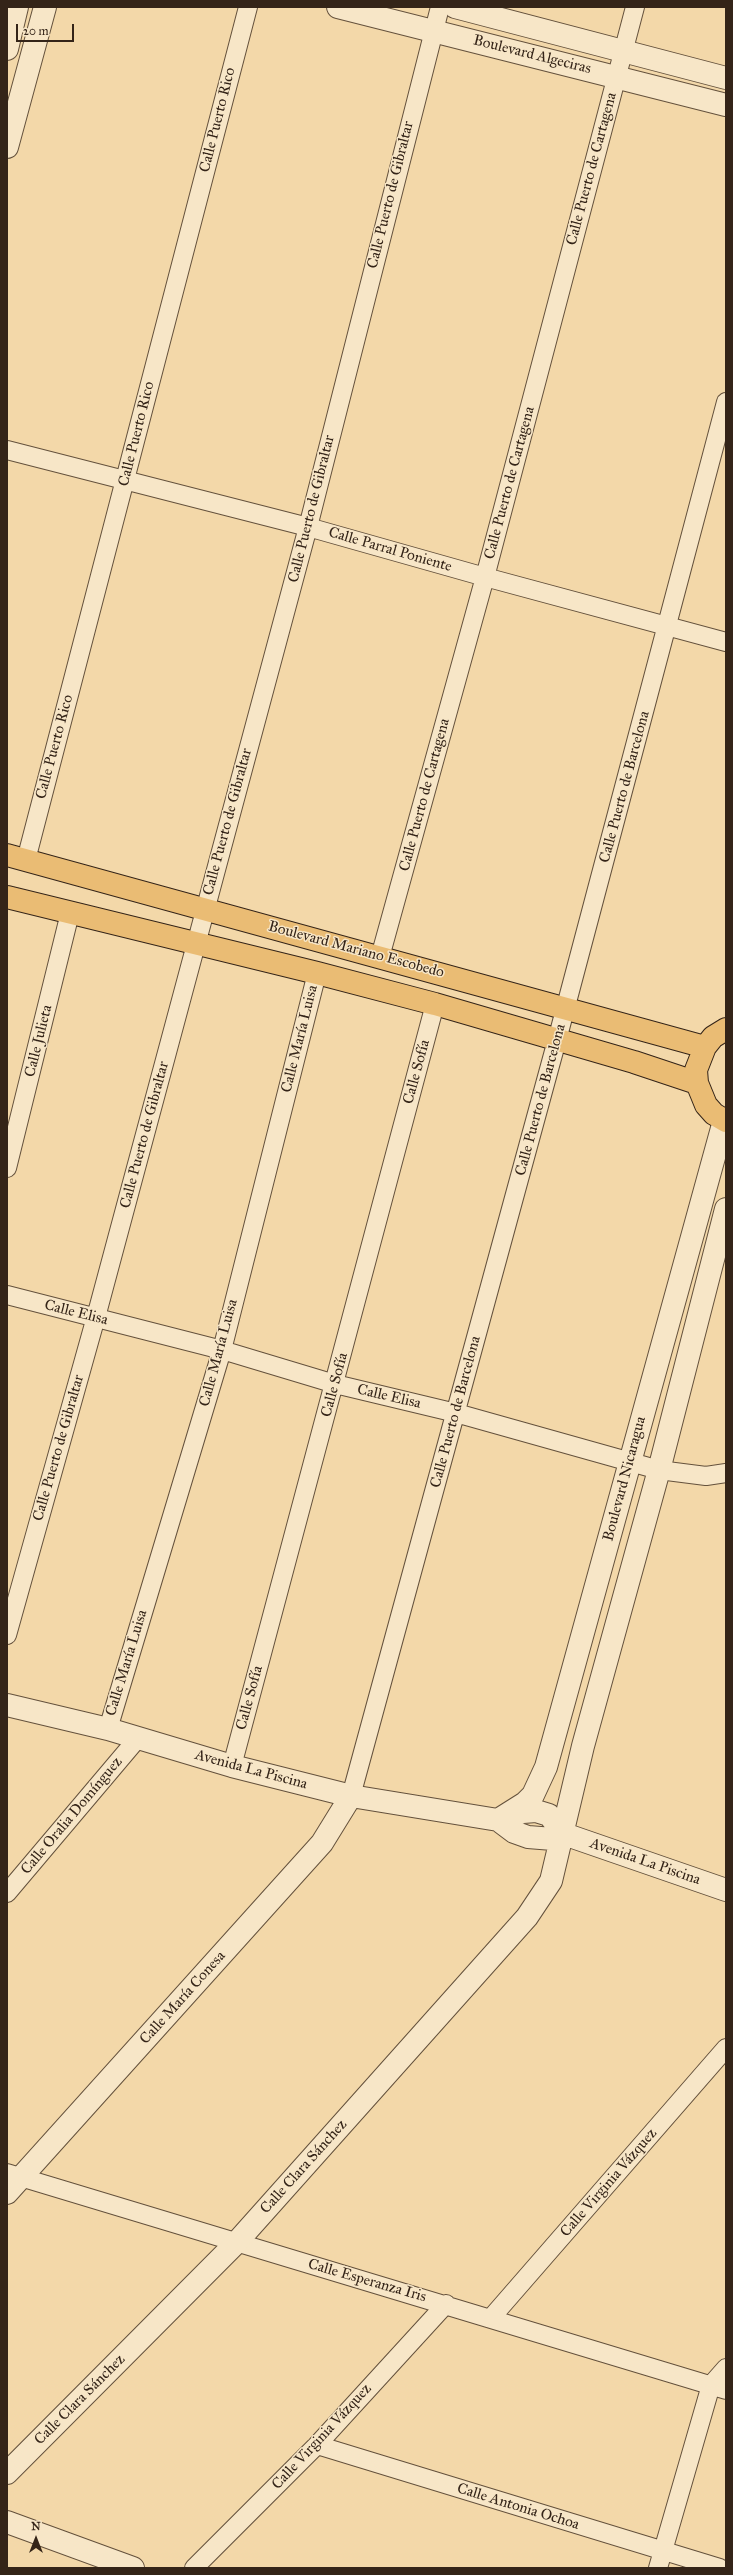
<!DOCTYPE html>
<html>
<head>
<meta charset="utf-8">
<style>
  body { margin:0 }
  #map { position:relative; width:733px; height:2575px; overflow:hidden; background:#f3d8a9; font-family:"IM FELL Great Primer",serif }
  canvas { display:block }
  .frame { position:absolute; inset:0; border:8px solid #342418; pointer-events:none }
  .north { position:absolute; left:16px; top:2519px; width:40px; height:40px; -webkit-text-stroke:3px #f7e6c7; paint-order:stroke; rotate:0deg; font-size:11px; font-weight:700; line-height:16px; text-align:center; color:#342418 }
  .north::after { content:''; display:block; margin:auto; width:14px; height:18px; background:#342418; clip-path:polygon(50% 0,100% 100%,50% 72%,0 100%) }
  .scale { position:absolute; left:16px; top:24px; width:58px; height:18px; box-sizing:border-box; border:2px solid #342418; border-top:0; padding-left:5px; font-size:12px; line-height:14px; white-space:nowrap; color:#342418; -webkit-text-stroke:3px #f7e6c7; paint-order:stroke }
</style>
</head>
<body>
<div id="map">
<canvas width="733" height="2575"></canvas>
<div class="frame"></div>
<div class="north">N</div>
<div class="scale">20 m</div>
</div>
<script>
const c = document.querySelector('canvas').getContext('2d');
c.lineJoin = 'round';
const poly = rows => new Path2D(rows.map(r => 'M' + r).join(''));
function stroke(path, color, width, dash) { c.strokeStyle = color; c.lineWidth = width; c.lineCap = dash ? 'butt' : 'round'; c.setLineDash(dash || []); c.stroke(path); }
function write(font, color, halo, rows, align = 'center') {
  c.font = font + ' "IM FELL Great Primer",serif'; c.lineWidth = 3; c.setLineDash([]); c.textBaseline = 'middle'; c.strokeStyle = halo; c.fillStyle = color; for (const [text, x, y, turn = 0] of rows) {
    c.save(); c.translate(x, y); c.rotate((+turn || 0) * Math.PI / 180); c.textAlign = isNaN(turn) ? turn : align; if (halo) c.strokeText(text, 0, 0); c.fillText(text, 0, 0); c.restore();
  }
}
const minor = poly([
  [7,450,308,527,485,577,726,642],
  [26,860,248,7],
  [380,957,485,577,635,7],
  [7,1168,70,913],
  [7,1295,222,1350,335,1384,456,1413,659,1470,706,1476,726,1473],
  [7,1635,96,1317,308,527,440,7],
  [108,1729,222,1350,317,973],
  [232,1766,435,1004],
  [351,1796,557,1040,726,402],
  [7,1893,138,1738],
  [7,2173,726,2390],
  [491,2318,726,2048],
  [317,2445,720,2568],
  [194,2568,317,2445,446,2304],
  [658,2568,711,2385,726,2368]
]);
const tertiary = poly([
  [338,7,726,105],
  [455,7,726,78],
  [7,49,17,7],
  [7,147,45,7],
  [7,1705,108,1729,232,1766,351,1796,498,1820,523,1812,536,1811,549,1815,564,1834,726,1890],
  [564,1834,553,1839,528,1837,514,1832,498,1820,525,1803,533,1795,546,1767,724,1121],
  [7,2193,322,1843,351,1796],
  [7,2473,236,2243,527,1917,551,1881,583,1746,659,1470,726,1209],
  [7,2522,133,2568]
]);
const primary = poly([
  [7,855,705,1047],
  [7,897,317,973,435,1004,634,1062,697,1083],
  [726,1029,713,1037,705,1047,696,1070,697,1083,706,1105,714,1114,726,1121]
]);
const streetNames = [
  ["Boulevard Algeciras",532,55,14],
  ["Calle Puerto Rico",218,120,-76],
  ["Calle Puerto de Cartagena",592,169,-75],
  ["Calle Puerto de Gibraltar",391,195,-76],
  ["Calle Puerto Rico",137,434,-76],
  ["Calle Puerto de Cartagena",510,483,-75],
  ["Calle Puerto de Gibraltar",312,509,-76],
  ["Calle Parral Poniente",390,550,16],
  ["Calle Puerto Rico",55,747,-75],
  ["Calle Puerto de Barcelona",625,787,-75],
  ["Calle Puerto de Cartagena",425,795,-75],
  ["Calle Puerto de Gibraltar",228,822,-75],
  ["Boulevard Mariano Escobedo",356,950,15],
  ["Calle María Luisa",300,1039,-76],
  ["Calle Julieta",39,1041,-76],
  ["Calle Sofía",417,1072,-75],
  ["Calle Puerto de Barcelona",541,1100,-75],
  ["Calle Puerto de Gibraltar",145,1135,-75],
  ["Calle Elisa",76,1313,14],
  ["Calle María Luisa",219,1353,-75],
  ["Calle Sofía",335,1385,-75],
  ["Calle Elisa",389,1397,13],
  ["Calle Puerto de Barcelona",456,1412,-75],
  ["Calle Puerto de Gibraltar",59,1448,-74],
  ["Boulevard Nicaragua",625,1479,-75],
  ["Calle María Luisa",127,1663,-73],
  ["Calle Sofía",250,1698,-75],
  ["Avenida La Piscina",251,1770,15],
  ["Calle Oralia Domínguez",72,1816,-50],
  ["Avenida La Piscina",645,1862,19],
  ["Calle María Conesa",183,1998,-48],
  ["Calle Clara Sánchez",304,2167,-48],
  ["Calle Virginia Vázquez",609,2183,-49],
  ["Calle Esperanza Iris",367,2281,16],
  ["Calle Clara Sánchez",80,2400,-45],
  ["Calle Virginia Vázquez",322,2437,-47],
  ["Calle Antonia Ochoa",518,2507,17]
];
stroke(minor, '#64513c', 20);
stroke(tertiary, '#64513c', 24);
stroke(primary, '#342418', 24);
stroke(minor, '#f7e6c7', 18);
stroke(tertiary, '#f7e6c7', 22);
stroke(primary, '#eabc74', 22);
write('15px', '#342418', '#f7e6c7', streetNames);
</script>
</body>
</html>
